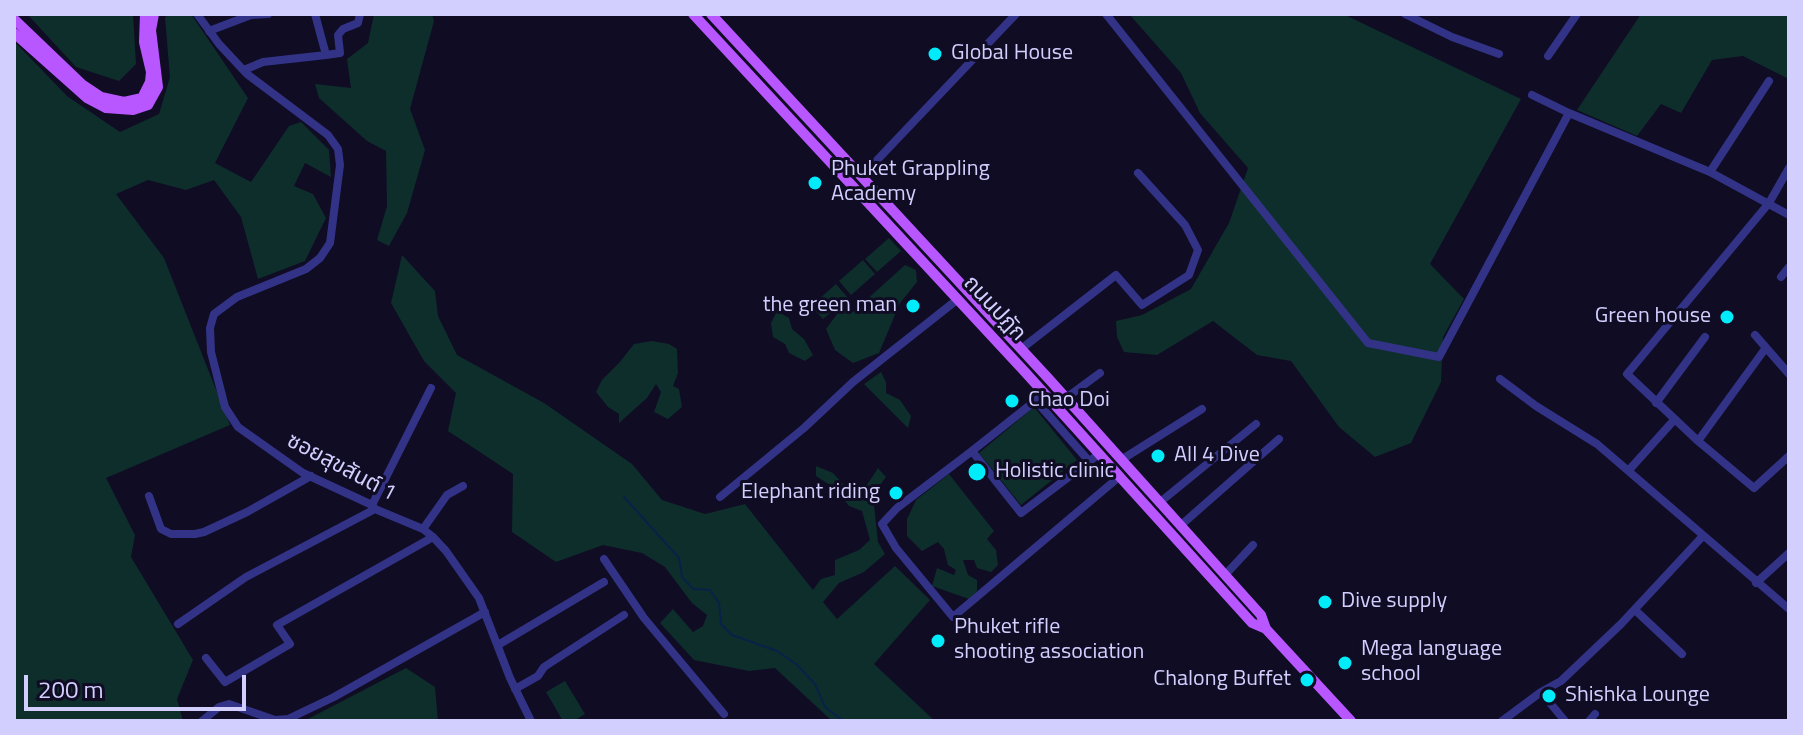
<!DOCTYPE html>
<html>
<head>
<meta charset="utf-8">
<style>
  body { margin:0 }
  #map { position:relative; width:1803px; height:735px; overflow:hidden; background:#0f0c24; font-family:"Titillium Web",sans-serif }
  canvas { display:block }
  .frame { position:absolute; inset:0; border:16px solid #d2cfff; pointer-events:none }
  .scale { position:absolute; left:24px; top:675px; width:222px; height:36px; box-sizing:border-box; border:4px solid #d2cfff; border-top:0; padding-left:10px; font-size:24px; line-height:28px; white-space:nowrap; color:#d2cfff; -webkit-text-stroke:6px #0f0c24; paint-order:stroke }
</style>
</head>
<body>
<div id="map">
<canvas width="1803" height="735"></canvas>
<div class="frame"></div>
<div class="scale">200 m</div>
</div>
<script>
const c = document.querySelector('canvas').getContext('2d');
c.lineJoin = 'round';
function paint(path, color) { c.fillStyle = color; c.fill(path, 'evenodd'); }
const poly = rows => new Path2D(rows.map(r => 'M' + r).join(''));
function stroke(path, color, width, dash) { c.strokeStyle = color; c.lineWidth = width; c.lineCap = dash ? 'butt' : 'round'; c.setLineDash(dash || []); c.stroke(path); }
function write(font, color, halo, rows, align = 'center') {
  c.font = font + ' "Titillium Web","Noto Sans Thai",sans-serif'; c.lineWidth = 6; c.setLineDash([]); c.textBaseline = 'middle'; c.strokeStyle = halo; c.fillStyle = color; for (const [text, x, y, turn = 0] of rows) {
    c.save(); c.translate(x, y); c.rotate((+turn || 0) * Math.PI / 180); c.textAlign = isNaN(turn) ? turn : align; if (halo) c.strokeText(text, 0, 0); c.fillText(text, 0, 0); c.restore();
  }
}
const green = poly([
  [27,14,133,14,136,64,119,81,76,67],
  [168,14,191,14,248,98,215,163,251,182,289,126,301,122,329,150,331,177,305,163,294,186,313,194,326,218,305,261,258,279,241,217,214,180,186,190,148,180,116,194,164,258,230,425,106,478,135,535,131,557,193,660,177,699,183,721,14,721,14,41,67,96,120,132,159,114,170,77,165,18],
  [374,14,432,14,434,21,410,109,425,150,407,213,389,246,377,240,387,206,386,151,367,141,319,98,315,84,351,88,347,59,368,43],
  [1129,14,1343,14,1521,99,1430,264,1464,299,1443,337,1441,382,1411,443,1375,457,1339,427,1291,361,1257,355,1213,321,1157,355,1124,352,1117,337,1116,321,1142,315,1191,289,1229,223,1248,168,1200,113,1181,73],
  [1641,14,1789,14,1789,79,1743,56,1712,60,1681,113,1661,104,1637,136,1577,110],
  [889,238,901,251,877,272,865,259],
  [402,255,435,291,438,316,457,355,544,403,632,464,662,500,705,514,745,504,813,590,821,579,835,575,835,560,859,550,870,540,862,511,849,506,836,489,816,476,816,466,833,473,851,493,861,494,878,468,886,477,873,495,878,542,885,554,864,572,839,583,823,602,837,619,895,566,930,600,874,664,935,721,832,721,775,668,749,671,694,660,660,623,673,609,693,632,703,626,707,615,692,603,665,567,642,553,603,545,556,562,512,532,513,474,448,431,456,393,424,361,391,303],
  [863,260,875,274,851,295,839,281],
  [905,265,916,270,917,282,900,303,879,353,853,363,835,350,826,329,840,310,847,307,853,312],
  [836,284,848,298,823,319,811,306],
  [777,311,789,318,792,329,804,339,813,355,805,361,789,353,785,344,773,337,771,323],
  [652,341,669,344,677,349,678,373,673,386,679,389,682,407,668,419,654,412,661,392,656,384,647,398,619,423,619,414,608,407,596,392,602,380,619,363,634,344],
  [881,372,886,382,886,393,900,400,911,416,908,428,864,384],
  [1034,407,1077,460,1021,505,979,453],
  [949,474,994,531,987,539,996,550,998,565,991,572,977,568,974,560,963,560,968,575,977,580,977,591,969,599,932,586,937,568,954,575,956,570,948,565,944,549,938,542,922,551,907,536,907,519,916,500],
  [406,668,435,687,438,721,304,721],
  [565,681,585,714,574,721,563,721,546,692]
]);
const stream = poly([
  [624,497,679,558,682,577,693,589,710,590,719,603,721,624,732,635,777,651,796,664,815,684,825,707,843,721]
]);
const minor = poly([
  [197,14,219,44,247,74,328,135,338,149,340,165,330,243,320,258,306,269,237,297,214,314,210,328,211,352,225,407,238,427,303,473,372,505,375,509,423,529,433,537,446,551,479,598,510,678,531,721],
  [1106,14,1368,343,1439,357,1569,113,1710,172,1789,215],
  [1405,14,1452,37,1499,54],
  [209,31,251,15,268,14],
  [326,55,340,53,338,35,343,29,358,23,360,14],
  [1548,56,1577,14],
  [244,70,263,62,326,55,315,14],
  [1532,95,1569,113],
  [1789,168,1769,203,1627,374,1698,441,1754,488,1789,456],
  [1710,172,1769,81],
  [861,177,1016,14],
  [1781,277,1789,267],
  [1755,335,1789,374],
  [1021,349,1116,275,1142,305,1189,275,1198,250,1185,225,1138,173],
  [1500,379,1536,406,1597,444,1789,609],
  [1066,398,1100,373],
  [1036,401,1089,461],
  [1656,403,1705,337],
  [1698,441,1765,349],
  [972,451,1044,394],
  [1099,454,1021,513,972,451,897,508,882,524,896,548,953,617,1119,477],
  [1121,460,1202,409],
  [1629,470,1675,419],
  [149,496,161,529,171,534,195,534,204,532,247,512,311,476],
  [720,497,804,428,853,382,958,299],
  [1159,503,1256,424],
  [372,505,431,388],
  [1180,526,1279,439],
  [423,529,447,495,463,486],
  [604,559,644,618,724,714],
  [1225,575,1253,545],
  [1756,583,1789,553],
  [1635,610,1682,654],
  [178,624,246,577,375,509],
  [498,645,604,582],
  [206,658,225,682,290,644,277,625,433,537],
  [515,689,538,676,544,667,624,615],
  [1541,692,1565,721],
  [202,721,219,707,229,704,275,720,288,719,334,697,485,612],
  [1502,721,1541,692,1561,681,1621,624,1702,537],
  [1589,721,1595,714]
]);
const major = poly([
  [693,14,1025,372,1252,623,1266,629],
  [711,14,1048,378,1261,615,1266,629,1351,721],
  [14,19,83,85,101,97,124,102,142,98,150,82,151,72,144,42,145,14],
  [14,33,87,98,106,108,133,110,148,105,158,87,151,30,154,14]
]);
const markers = [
  [935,54,8,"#00ecfa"],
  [815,183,8,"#00ecfa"],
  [913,306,8,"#00ecfa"],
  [1727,317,8,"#00ecfa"],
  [1012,401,8,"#00ecfa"],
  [1158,456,8,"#00ecfa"],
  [977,472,10,"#00ecfa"],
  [896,493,8,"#00ecfa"],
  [1325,602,8,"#00ecfa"],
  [938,641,8,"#00ecfa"],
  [1345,663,8,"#00ecfa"],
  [1307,680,8,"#00ecfa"],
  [1549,696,8,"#00ecfa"]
];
const poiNames = [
  ["Global House",951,54],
  ["Phuket Grappling",831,170],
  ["Academy",831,195],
  ["the green man",897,306,"right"],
  ["Green house",1711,317,"right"],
  ["Chao Doi",1028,401],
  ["All 4 Dive",1174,456],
  ["Holistic clinic",995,472],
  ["Elephant riding",880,493,"right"],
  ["Dive supply",1341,602],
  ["Phuket rifle",954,628],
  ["shooting association",954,653],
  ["Mega language",1361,650],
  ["school",1361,675],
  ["Chalong Buffet",1291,680,"right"],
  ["Shishka Lounge",1565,696]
];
const streetNames = [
  ["ถนนปฏัก",994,309,47],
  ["ซอยสุขสันต์ 1",341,468,28]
];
paint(green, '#0e2e2c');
stroke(stream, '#072248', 2);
stroke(minor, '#323387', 8);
stroke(major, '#b856ff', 10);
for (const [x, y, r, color] of markers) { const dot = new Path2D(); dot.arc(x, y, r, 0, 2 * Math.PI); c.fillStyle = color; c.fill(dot); stroke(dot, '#0f0c24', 3); }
write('22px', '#d2cfff', '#0f0c24', poiNames, 'left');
write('22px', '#d2cfff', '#0f0c24', streetNames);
</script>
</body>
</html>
